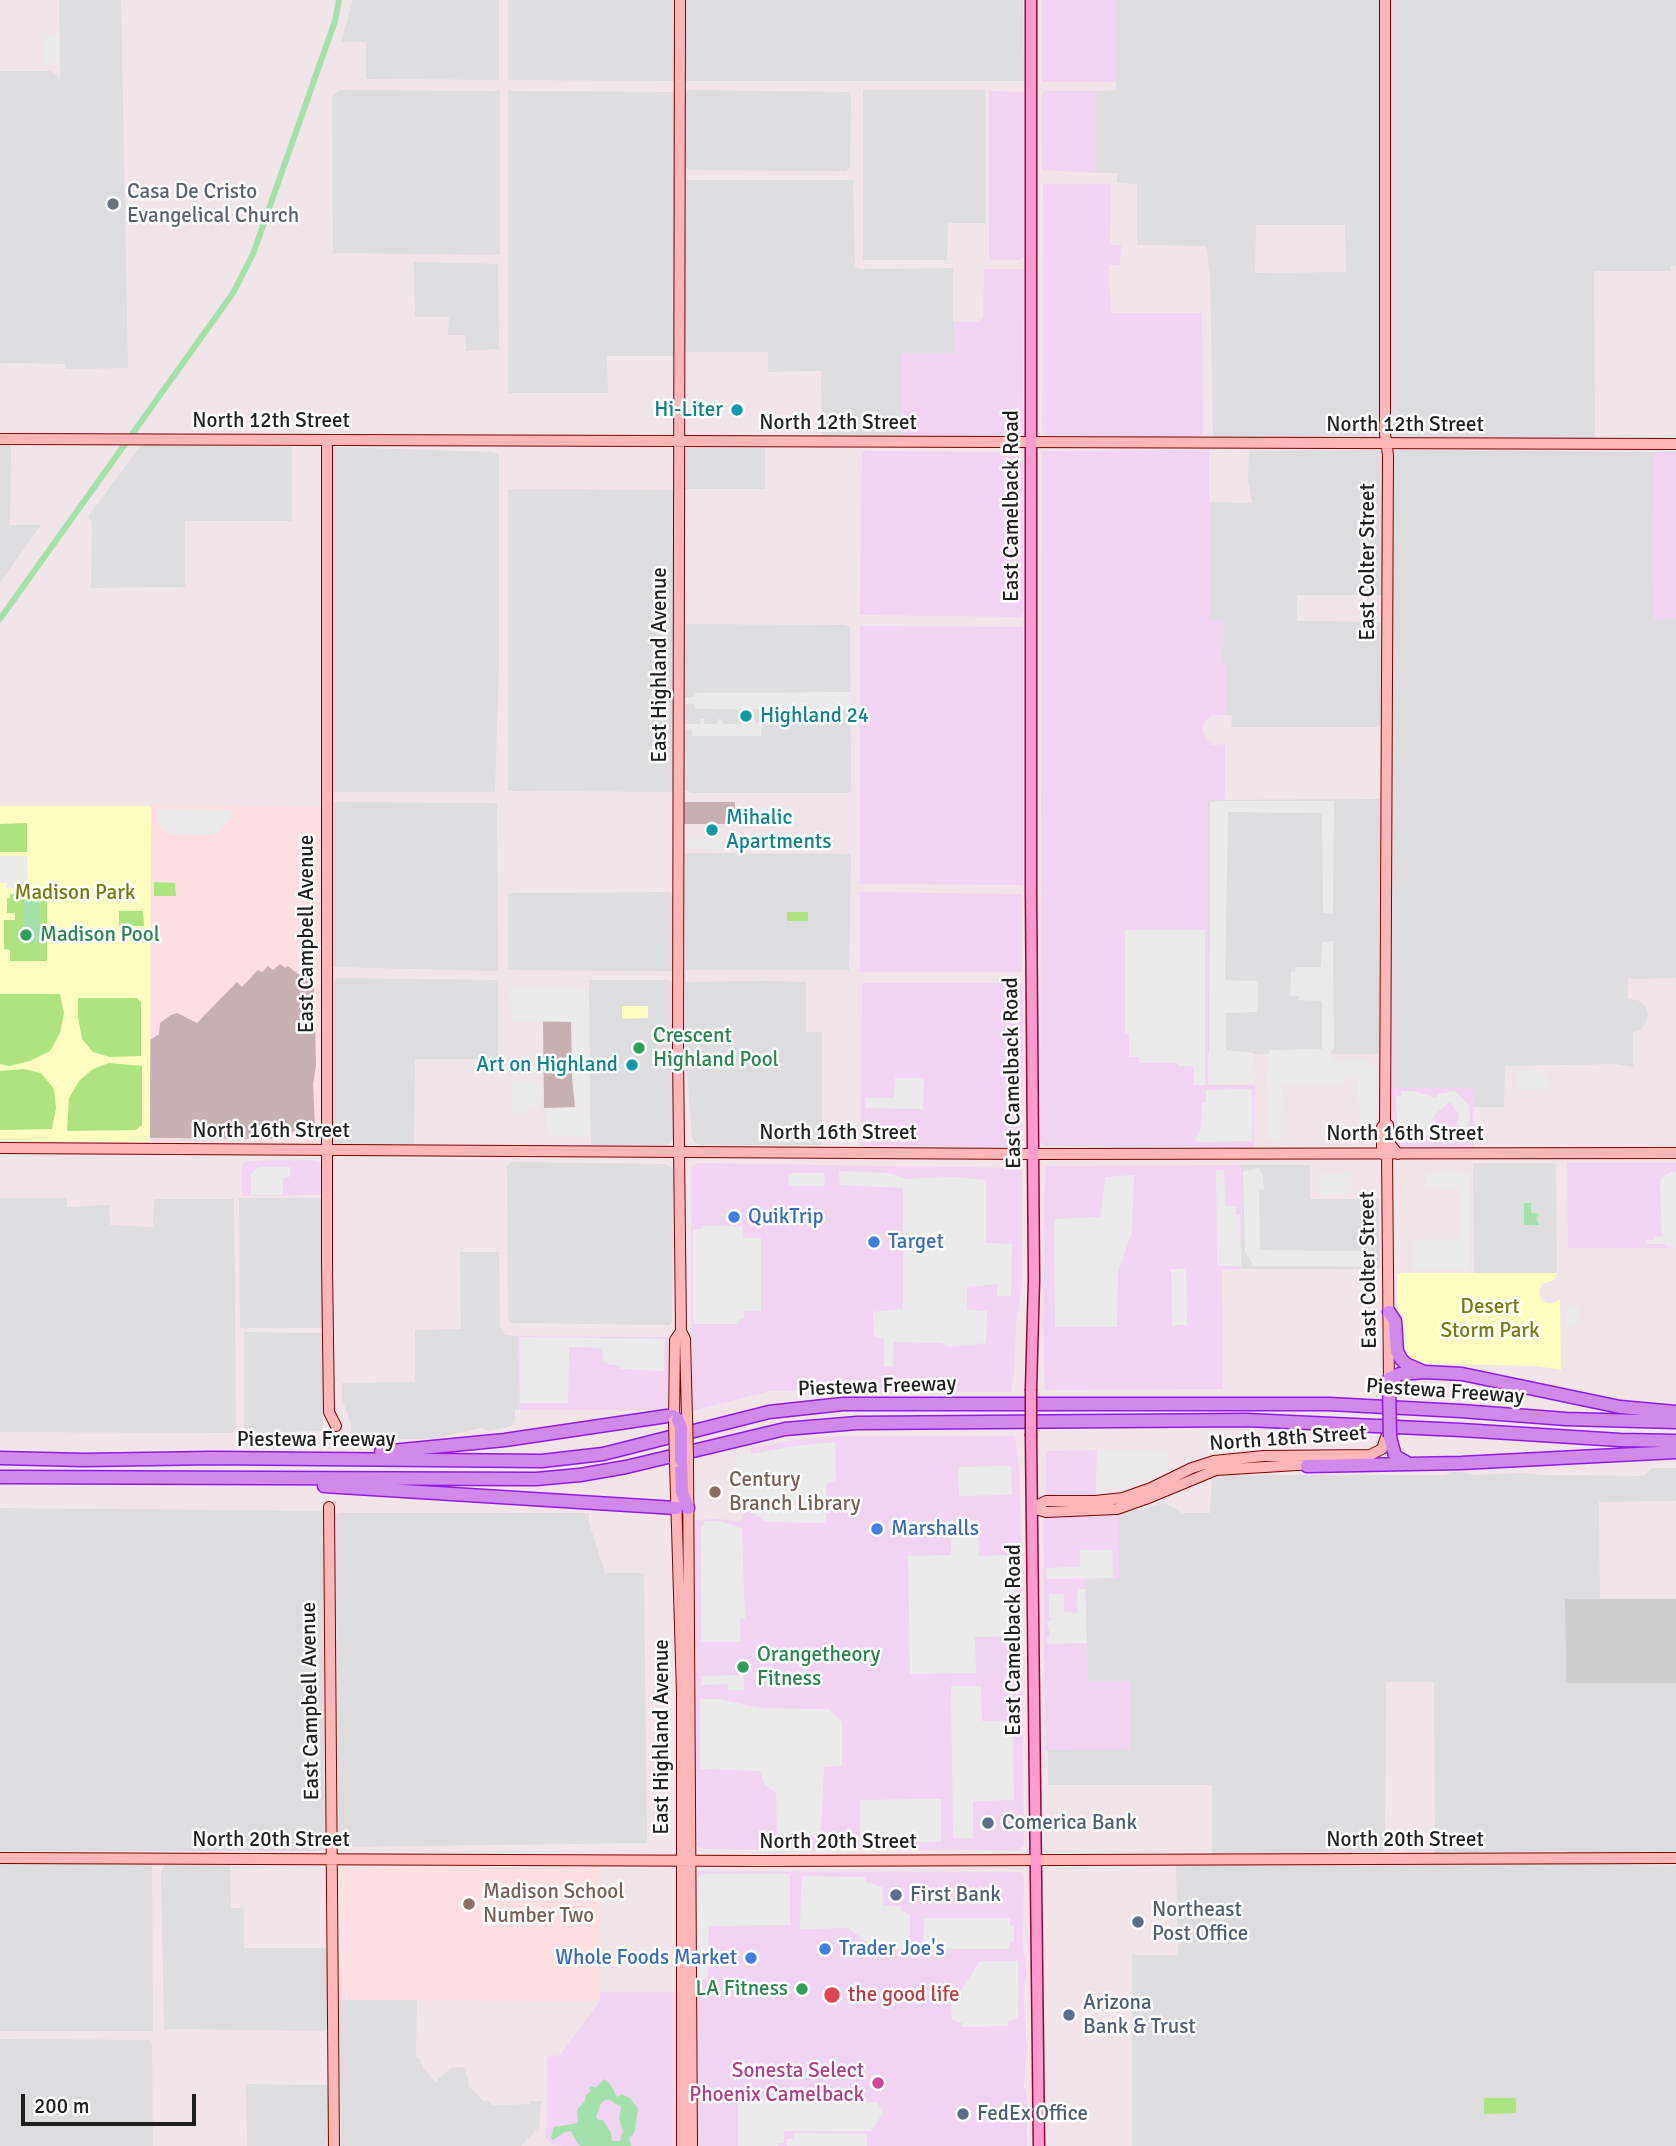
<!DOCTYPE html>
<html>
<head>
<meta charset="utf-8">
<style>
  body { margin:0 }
  #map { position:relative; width:1676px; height:2146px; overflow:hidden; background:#f1e5ea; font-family:Signika,sans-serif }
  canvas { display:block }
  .scale { position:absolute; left:21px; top:2094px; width:175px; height:32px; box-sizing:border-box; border:4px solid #1f1f1f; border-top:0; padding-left:9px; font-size:21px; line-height:24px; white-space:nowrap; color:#1f1f1f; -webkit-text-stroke:5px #fff; paint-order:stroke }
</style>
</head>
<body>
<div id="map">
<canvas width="1676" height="2146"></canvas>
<div class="scale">200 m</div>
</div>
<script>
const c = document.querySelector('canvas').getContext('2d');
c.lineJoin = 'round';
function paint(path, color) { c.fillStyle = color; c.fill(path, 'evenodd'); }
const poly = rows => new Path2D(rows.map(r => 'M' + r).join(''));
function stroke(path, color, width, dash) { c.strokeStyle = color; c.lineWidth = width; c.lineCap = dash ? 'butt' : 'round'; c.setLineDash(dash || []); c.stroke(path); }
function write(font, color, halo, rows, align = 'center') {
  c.font = font + ' Signika,sans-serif'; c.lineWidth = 5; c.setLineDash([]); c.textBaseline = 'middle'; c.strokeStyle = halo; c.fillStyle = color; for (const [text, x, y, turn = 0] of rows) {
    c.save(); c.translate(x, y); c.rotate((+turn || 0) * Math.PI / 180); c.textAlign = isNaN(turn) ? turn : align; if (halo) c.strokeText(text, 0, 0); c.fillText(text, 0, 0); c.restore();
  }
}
const residential = poly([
  [59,0,121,0,128,368,66,369,65,364,0,363,0,71,50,71,60,78],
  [353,0,499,0,499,80,366,79,366,42,341,42],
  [508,0,675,0,676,81,508,80],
  [685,0,1023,0,1024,81,684,81],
  [1116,0,1676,0,1676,266,1671,266,1671,271,1594,271,1595,438,1213,438,1210,273,1206,246,1137,245,1137,184,1117,183,1117,173,1095,173,1096,91,1116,90],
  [1256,225,1345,225,1346,272,1255,273],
  [339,90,500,91,500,255,333,253,332,96],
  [688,90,850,92,851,95,850,167,846,171,689,170,685,166,685,95],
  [863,90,985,90,985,223,948,223,947,260,863,260],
  [508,91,675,92,675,356,607,356,608,393,508,393],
  [686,180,853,180,855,267,861,269,953,268,953,353,902,353,902,436,822,436,821,371,768,372,768,352,684,352],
  [414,262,498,264,499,349,466,351,465,335,448,335,449,317,415,317],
  [0,444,11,444,10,525,41,525,0,583],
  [141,445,292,447,292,521,185,521,185,587,91,588,92,522,88,517],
  [333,447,493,452,499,455,499,664,495,792,333,792],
  [685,448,765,448,765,489,685,489],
  [1380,450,1383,454,1384,487,1383,595,1297,595,1297,621,1383,622,1382,723,1376,727,1231,727,1232,716,1226,715,1226,663,1222,663,1223,622,1209,622,1209,502,1252,503,1248,480,1249,451],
  [1393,450,1654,452,1653,619,1676,619,1676,978,1628,979,1628,999,1638,1000,1646,1007,1648,1014,1646,1022,1642,1028,1633,1033,1633,1067,1616,1064,1505,1066,1504,1107,1473,1107,1473,1090,1391,1088],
  [508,489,675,490,675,792,508,791],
  [686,624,844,625,850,627,851,789,849,793,692,793,684,790,683,629],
  [1380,799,1379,1054,1208,1054,1208,800],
  [333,802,497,803,498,971,333,967],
  [684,853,851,854,849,970,686,970],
  [670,892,674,897,674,967,672,971,508,970,508,893],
  [338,978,498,980,498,1059,415,1059,414,1144,338,1144,332,1140,331,986,333,980],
  [589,980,669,980,673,982,673,1138,667,1145,591,1145],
  [769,981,806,982,806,1032,822,1032,822,1145,699,1145,692,1139,685,1043,685,982],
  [512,1162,664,1164,671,1167,673,1173,672,1321,670,1325,511,1323,508,1319,507,1166],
  [1473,1163,1552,1163,1556,1165,1557,1273,1474,1273],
  [1241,1165,1310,1165,1310,1199,1379,1199,1380,1269,1242,1269],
  [0,1198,67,1198,67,1207,109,1205,110,1225,153,1227,154,1199,234,1199,236,1429,232,1433,0,1432],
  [239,1198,327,1198,328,1328,240,1328],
  [460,1252,499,1252,500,1326,505,1335,517,1336,519,1410,515,1410,515,1419,511,1426,489,1431,480,1428,433,1439,385,1439,351,1445,351,1424,342,1399,342,1383,415,1382,415,1330,461,1329],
  [244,1332,323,1333,323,1431,244,1433],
  [1652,1468,1676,1468,1676,1501,1599,1502,1600,1599,1565,1599,1566,1682,1676,1683,1676,1852,1569,1854,1566,1851,1435,1853,1434,1682,1386,1682,1385,1849,1382,1853,1212,1854,1212,1785,1048,1785,1048,1749,1130,1749,1130,1682,1087,1682,1085,1578,1119,1512,1144,1509,1165,1503,1182,1513,1210,1513,1212,1478,1220,1475,1445,1475,1451,1472,1464,1472,1472,1475,1522,1473,1543,1475,1643,1476],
  [0,1508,323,1511,325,1851,0,1851],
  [339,1513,589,1513,589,1523,605,1573,644,1573,647,1843,339,1847,335,1515],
  [0,1863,152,1864,153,2031,0,2031],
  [1608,1864,1676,1866,1676,2146,1132,2146,1132,1955,1178,1955,1176,1865],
  [165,1865,230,1865,231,1908,242,1908,244,1910,244,1948,327,1948,327,2029,323,2031,164,2029,161,1871],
  [339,2000,417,2000,416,2056,420,2059,423,2068,435,2082,451,2068,464,2067,469,2083,468,2085,483,2101,487,2100,492,2105,531,2104,531,2101,541,2101,539,2127,521,2146,341,2146],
  [0,2039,150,2040,152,2044,153,2146,0,2146],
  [246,2084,328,2085,329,2146,247,2146]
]);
const commercial = poly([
  [1042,0,1116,0,1116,82,1042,82],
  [989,91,1022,92,1024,94,1024,257,1020,260,989,260],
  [1045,91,1096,91,1095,173,1042,170,1041,97],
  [1043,184,1111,184,1110,245,1121,245,1120,265,1109,265,1111,313,1202,313,1203,433,1196,438,1046,436,1042,430],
  [984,269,1024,269,1023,430,1019,437,902,436,902,353,953,353,953,322,979,322,979,319,983,318],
  [1209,450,1209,621,1223,621,1222,662,1226,663,1226,715,1212,715,1204,723,1202,731,1207,741,1212,745,1225,744,1225,800,1208,800,1208,1085,1255,1085,1254,1147,1043,1146,1040,1141,1042,451],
  [862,451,1016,452,1023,464,1023,611,1021,617,860,615],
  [1654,452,1676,452,1676,619,1653,620],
  [860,626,1023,627,1023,885,860,884],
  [860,892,1022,894,1022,972,860,972],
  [862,983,1023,983,1022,1145,1019,1147,861,1146],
  [1391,1088,1470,1088,1473,1090,1474,1147,1398,1147,1391,1138],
  [313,1160,319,1162,321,1166,322,1195,242,1196,242,1166,244,1161],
  [698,1163,1019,1168,1022,1170,1022,1284,1016,1323,1015,1367,1011,1392,770,1391,692,1411,691,1166],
  [1567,1163,1676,1163,1676,1248,1568,1248],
  [1241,1165,1242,1269,1222,1270,1223,1389,1045,1390,1043,1323,1045,1168,1047,1166],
  [517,1336,668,1337,668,1410,519,1410],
  [835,1436,1015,1436,1019,1468,1021,1518,1024,1845,1019,1850,703,1849,696,1846,694,1842,692,1520,720,1519,740,1522,751,1498,751,1448,789,1441],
  [1097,1450,1096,1496,1050,1497,1046,1493,1046,1451],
  [1119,1512,1119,1578,1085,1579,1087,1681,1130,1681,1130,1749,1045,1750,1043,1521,1050,1515],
  [700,1871,1019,1872,1022,1874,1024,1879,1023,1947,1026,1961,1026,1978,1023,1988,1027,2048,1024,2088,1027,2096,1027,2146,696,2146,694,1876],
  [600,1992,676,1992,678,2146,563,2146,554,2145,546,2138,547,2057,560,2055,600,2001]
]);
const education = poly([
  [151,806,317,807,321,811,321,1137,317,1143,150,1142],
  [483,1866,599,1867,600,2001,339,2000,339,1874,341,1868]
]);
const religious = poly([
  [1565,1599,1676,1599,1676,1683,1566,1683]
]);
const construction = poly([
  [684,802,735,802,735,824,684,824],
  [280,964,285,968,288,966,298,974,314,978,316,1066,313,1084,315,1125,305,1124,288,1135,288,1139,150,1138,150,1040,159,1034,160,1023,171,1015,177,1013,197,1023,237,982,242,987,258,970,262,972,268,966,273,970],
  [543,1021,571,1022,572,1079,575,1107,544,1108]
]);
const park = poly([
  [0,806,151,806,150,1142,0,1141],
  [622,1006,648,1006,648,1018,622,1019],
  [1397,1273,1557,1273,1554,1280,1542,1284,1539,1291,1541,1299,1547,1303,1553,1303,1560,1299,1561,1370,1537,1366,1409,1363,1398,1341]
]);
const pitch = poly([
  [27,823,27,852,0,852,0,824],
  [154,882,175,883,176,896,154,896],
  [47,893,47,961,10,961,10,950,4,949,4,920,15,920,15,913,7,913,7,898,10,898,10,894],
  [119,911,143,911,144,926,119,926],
  [787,912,808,912,808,921,787,921],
  [0,994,60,994,64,1013,60,1033,50,1051,30,1061,9,1066,0,1064],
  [78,998,137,998,141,1002,141,1056,110,1057,93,1052,82,1039,78,1017],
  [109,1063,142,1066,142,1125,136,1130,67,1131,69,1098,79,1081,93,1069],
  [24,1069,41,1073,54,1089,56,1108,52,1129,0,1130,0,1071],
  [1484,2098,1516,2098,1516,2113,1484,2114]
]);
const parking = poly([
  [43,36,58,36,59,58,55,59,55,65,44,65],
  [851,692,851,710,695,709,694,704,683,704,683,697,694,697,695,693],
  [701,719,704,719,704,724,717,724,718,719,723,720,723,724,751,724,753,720,755,720,756,724,762,720,761,736,692,736,692,730,683,732,683,724,700,724],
  [1227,801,1334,801,1333,914,1323,913,1322,813,1228,812,1225,980,1258,981,1258,1012,1226,1013,1226,1050,1254,1053,1255,1083,1209,1084,1210,802],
  [157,809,233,810,232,817,218,832,205,835,168,834,158,824],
  [686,839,724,839,724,845,721,851,693,850,693,846,686,847],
  [0,856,27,856,28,888,6,888,6,883,0,883],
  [1125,930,1205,930,1205,1085,1194,1085,1193,1066,1178,1066,1177,1063,1139,1063,1139,1057,1129,1057,1129,1034,1125,1033],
  [1333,941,1334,1050,1331,1050,1331,1061,1370,1061,1370,1066,1375,1067,1375,1132,1370,1133,1370,1139,1359,1139,1358,1079,1343,1078,1343,1085,1282,1084,1281,1141,1267,1140,1266,1072,1268,1072,1269,1050,1322,1049,1322,1001,1299,1000,1299,996,1290,996,1291,972,1295,972,1296,967,1321,967,1322,942],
  [510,987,588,988,589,1136,549,1136,549,1132,546,1131,546,1110,577,1108,573,1078,574,1021,514,1022,514,1017,511,1016],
  [1544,1070,1544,1075,1549,1075,1549,1089,1517,1090,1517,1071],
  [895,1078,924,1078,923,1109,865,1108,865,1098,894,1098],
  [541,1081,541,1109,528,1109,528,1113,512,1113,512,1081],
  [1252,1089,1252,1141,1198,1142,1195,1138,1201,1129,1202,1103,1206,1103,1206,1090],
  [1401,1091,1414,1091,1436,1098,1438,1094,1455,1091,1469,1105,1470,1118,1467,1129,1457,1125,1459,1114,1450,1102,1435,1114,1432,1120,1435,1121,1434,1135,1398,1133,1396,1096,1401,1096],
  [259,1167,290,1167,290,1177,283,1178,283,1195,251,1195,251,1174],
  [1259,1168,1263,1176,1264,1189,1259,1190,1260,1250,1373,1251,1372,1267,1253,1266,1245,1251,1243,1172],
  [1216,1170,1224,1170,1225,1206,1236,1206,1236,1215,1240,1215,1241,1266,1217,1266],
  [839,1171,889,1173,907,1179,953,1177,986,1180,986,1243,1012,1244,1011,1296,997,1296,997,1284,967,1287,967,1310,987,1311,986,1343,950,1347,941,1343,894,1342,893,1367,884,1366,884,1340,874,1336,873,1312,903,1309,903,1188,840,1185],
  [1673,1171,1676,1172,1676,1248,1669,1248,1665,1244,1646,1244,1646,1240,1653,1240,1653,1236,1662,1237,1660,1184,1661,1178],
  [1426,1172,1470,1172,1470,1270,1413,1270,1413,1240,1460,1239,1460,1190,1426,1189],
  [788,1173,824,1173,825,1186,789,1186],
  [1349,1173,1349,1178,1353,1178,1353,1188,1349,1189,1349,1195,1321,1195,1321,1174],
  [1134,1175,1132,1232,1118,1271,1117,1327,1055,1327,1054,1219,1101,1217,1105,1177],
  [701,1226,743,1226,743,1238,761,1238,761,1311,744,1311,744,1319,740,1319,739,1324,693,1324,693,1229,701,1229],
  [1171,1269,1186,1269,1187,1325,1172,1325],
  [1566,1307,1579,1307,1579,1318,1575,1319,1575,1326,1566,1326],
  [519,1337,665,1339,664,1371,620,1369,620,1365,610,1365,603,1361,602,1348,569,1347,568,1403,520,1403],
  [835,1442,836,1480,826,1484,826,1523,766,1522,735,1500,735,1457,795,1446],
  [1097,1450,1168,1451,1168,1471,1133,1486,1121,1489,1105,1488,1103,1491,1105,1496,1096,1496],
  [1011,1466,1012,1495,959,1496,958,1467],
  [950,1520,978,1520,979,1556,1013,1555,1015,1636,975,1637,976,1673,910,1674,908,1556,951,1555],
  [704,1521,719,1521,742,1528,745,1619,740,1619,741,1642,701,1642,701,1525,704,1525],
  [1080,1550,1112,1550,1113,1578,1046,1579,1046,1568,1080,1567],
  [1078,1589,1085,1589,1087,1643,1047,1644,1047,1637,1050,1636,1047,1621,1054,1619,1049,1618,1049,1594,1064,1594,1064,1612,1077,1613],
  [744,1675,744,1690,728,1690,728,1684,701,1685,701,1676],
  [951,1686,981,1686,982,1721,1013,1721,1014,1800,973,1801,973,1838,953,1838],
  [700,1699,719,1699,761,1708,829,1709,842,1722,842,1766,824,1767,821,1836,777,1838,776,1793,765,1786,760,1771,700,1769],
  [941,1799,941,1842,860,1843,860,1800],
  [702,1874,790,1874,790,1925,709,1926,708,1978,697,1981,697,1878],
  [803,1876,865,1877,866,1882,882,1887,883,1906,900,1906,901,1910,910,1915,910,1935,906,1936,907,1949,881,1949,880,1945,869,1944,848,1928,800,1929,801,1889],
  [924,1918,1010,1918,1010,1925,1014,1925,1014,1941,1010,1942,1010,1949,923,1949],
  [980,1961,1018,1961,1018,2018,1008,2021,1008,2026,962,2027,962,2023,952,2020,951,2006],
  [738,2101,877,2102,883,2113,871,2131,784,2131,784,2143,778,2143,778,2146,738,2146],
  [793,2133,867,2134,867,2146,787,2146,787,2139,793,2139]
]);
const water = poly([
  [23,899,39,899,39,942,23,942],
  [1524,1203,1531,1203,1531,1213,1539,1214,1539,1216,1536,1217,1539,1225,1524,1225],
  [604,2079,610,2084,617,2097,622,2094,631,2099,638,2109,635,2130,632,2136,629,2137,631,2146,581,2146,577,2143,571,2131,565,2132,553,2140,551,2137,554,2127,578,2123,577,2110,585,2101,586,2095,591,2091,589,2089,591,2086,596,2088],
  [605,2100,610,2100,621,2107,619,2119,623,2131,620,2141,612,2141,611,2133,603,2120,599,2120,596,2117,601,2103]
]);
const canal = poly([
  [0,619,233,293,253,254,335,21,339,0]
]);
const secondary = poly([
  [680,0,678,1053,681,1331,685,1339,687,1417],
  [1385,0,1385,434,1388,455,1385,1124,1388,1125,1390,1144,1398,1154],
  [0,439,1676,444],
  [327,440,327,1263,329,1412,336,1426],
  [0,1148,1033,1154,1676,1153],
  [1382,1154,1382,1127,1385,1124],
  [1387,1154,1389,1385],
  [674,1421,675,1340,681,1331],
  [688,1458,692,2146],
  [675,1462,682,1693,682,2146],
  [329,1507,334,2146],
  [1032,1508,1046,1512,1117,1509,1151,1497,1216,1470,1313,1464],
  [1032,1508,1046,1501,1095,1501,1123,1498,1151,1488,1192,1468,1214,1461,1264,1456,1370,1455,1382,1449,1386,1437],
  [0,1858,761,1861,1676,1858]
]);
const primary = poly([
  [1031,0,1031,890,1034,1280,1031,1389],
  [1031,1436,1039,2146]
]);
const highway = poly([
  [1389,1312,1395,1321,1397,1351,1401,1359,1406,1364,1422,1371],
  [1389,1379,1400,1374,1425,1372,1462,1374,1620,1407,1676,1412],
  [1390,1437,1395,1456,1409,1464],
  [381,1452,505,1440,667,1416,673,1416,678,1420],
  [0,1458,84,1460,213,1458,542,1461,603,1454,769,1412,843,1404,1329,1404,1461,1411,1566,1419,1676,1422],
  [681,1460,682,1492,688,1508],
  [1307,1466,1461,1463,1676,1452],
  [0,1477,536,1479,580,1475,626,1467,785,1429,857,1423,1247,1420,1461,1430,1620,1440,1676,1441],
  [324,1486,676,1508]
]);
const secondaryBridge = poly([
  [687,1417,688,1458],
  [674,1421,675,1462]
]);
const primaryBridge = poly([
  [1031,1389,1031,1436]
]);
const highwayBridge = poly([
  [1389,1385,1390,1437],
  [678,1420,681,1428,681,1460]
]);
const markers = [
  [113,204,7,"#6b7280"],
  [737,410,7,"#0f9aa8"],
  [746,716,7,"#0f9aa8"],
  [712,830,7,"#0f9aa8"],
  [26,935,7,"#2e9e5b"],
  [639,1048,7,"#2e9e5b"],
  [632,1065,7,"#0f9aa8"],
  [734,1217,7,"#3f7fe0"],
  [874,1242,7,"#3f7fe0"],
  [715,1492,7,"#8d6e63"],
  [877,1529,7,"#3f7fe0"],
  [743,1667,7,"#2e9e5b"],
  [988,1823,7,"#5c6f8a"],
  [896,1895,7,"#5c6f8a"],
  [469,1904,7,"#8d6e63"],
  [1138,1922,7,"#5c6f8a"],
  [825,1949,7,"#3f7fe0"],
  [751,1958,7,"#3f7fe0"],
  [802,1989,7,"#2e9e5b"],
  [832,1995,9,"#e0444e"],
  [1069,2015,7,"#5c6f8a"],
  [878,2083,7,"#d1479c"],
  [963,2114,7,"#5c6f8a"]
];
const worshipNames = [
  ["Casa De Cristo",127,192],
  ["Evangelical Church",127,216]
];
const cultureNames = [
  ["Hi-Liter",723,410],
  ["Highland 24",760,716,"left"],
  ["Mihalic",726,818,"left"],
  ["Apartments",726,842,"left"],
  ["Art on Highland",618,1065]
];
const streetNames = [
  ["North 12th Street",271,421],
  ["North 12th Street",838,423],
  ["North 12th Street",1405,425],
  ["East Camelback Road",1012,506,-90],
  ["East Colter Street",1368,562,-90],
  ["East Highland Avenue",660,665,-90],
  ["East Campbell Avenue",307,934,-90],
  ["East Camelback Road",1013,1073,-91],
  ["North 16th Street",271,1131],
  ["North 16th Street",838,1133],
  ["North 16th Street",1405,1134],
  ["East Colter Street",1369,1270,-91],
  ["Piestewa Freeway",877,1387,-2],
  ["Piestewa Freeway",1445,1392,4],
  ["North 18th Street",1288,1439,-4],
  ["Piestewa Freeway",316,1440],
  ["East Camelback Road",1014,1640,-90],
  ["East Campbell Avenue",311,1701,-91],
  ["East Highland Avenue",662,1737,-90],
  ["North 20th Street",271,1840],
  ["North 20th Street",1405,1840],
  ["North 20th Street",838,1842]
];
const parkNames = [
  ["Madison Park",75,893],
  ["Desert",1490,1307],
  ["Storm Park",1490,1331]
];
const leisureNames = [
  ["Madison Pool",40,935],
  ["Crescent",653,1036],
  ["Highland Pool",653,1060],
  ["Orangetheory",757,1655],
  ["Fitness",757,1679],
  ["LA Fitness",788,1989,"right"]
];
const shopNames = [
  ["QuikTrip",748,1217],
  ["Target",888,1242],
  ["Marshalls",891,1529],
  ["Trader Joe's",839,1949],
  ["Whole Foods Market",737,1958,"right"]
];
const educationNames = [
  ["Century",729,1480],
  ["Branch Library",729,1504],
  ["Madison School",483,1892],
  ["Number Two",483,1916]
];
const serviceNames = [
  ["Comerica Bank",1002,1823],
  ["First Bank",910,1895],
  ["Northeast",1152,1910],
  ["Post Office",1152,1934],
  ["Arizona",1083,2003],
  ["Bank & Trust",1083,2027],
  ["FedEx Office",977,2114]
];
const healthNames = [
  ["the good life",848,1995]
];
const hotelNames = [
  ["Sonesta Select",864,2071],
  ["Phoenix Camelback",864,2095]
];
paint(residential, '#dddcde');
paint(commercial, '#f1d4f2');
paint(education, '#ffe0e2');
paint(religious, '#cdcdcd');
paint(construction, '#c6b0b2');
paint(park, '#fdfdc0');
paint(pitch, '#aee47f');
paint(parking, '#ebebeb');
paint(water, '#a3e1ac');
stroke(canal, '#a3e1ac', 6);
stroke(secondary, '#7d0300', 12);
stroke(primary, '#9b0040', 13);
stroke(highway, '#901be6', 15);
stroke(secondary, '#fdb7b9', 10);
stroke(primary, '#ff9ccf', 10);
stroke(highway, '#d289ec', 12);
stroke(secondaryBridge, '#7d0300', 12, []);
stroke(primaryBridge, '#9b0040', 13, []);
stroke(highwayBridge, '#901be6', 15, []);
stroke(secondaryBridge, '#fdb7b9', 10);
stroke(primaryBridge, '#ff9ccf', 10);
stroke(highwayBridge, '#d289ec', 12);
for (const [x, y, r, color] of markers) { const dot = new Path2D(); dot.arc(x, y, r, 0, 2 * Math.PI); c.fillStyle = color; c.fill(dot); stroke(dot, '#fff', 2.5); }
write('21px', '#5b616d', '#fff', worshipNames, 'left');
write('21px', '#0d838f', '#fff', cultureNames, 'right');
write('21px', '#1f1f1f', '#fff', streetNames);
write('21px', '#7a7a06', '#fff', parkNames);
write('21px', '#27864d', '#fff', leisureNames, 'left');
write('21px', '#366cbe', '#fff', shopNames, 'left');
write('21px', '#785e54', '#fff', educationNames, 'left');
write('21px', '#4e5e75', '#fff', serviceNames, 'left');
write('21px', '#be3a42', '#fff', healthNames, 'left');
write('21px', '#b23c85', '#fff', hotelNames, 'right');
</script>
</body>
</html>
